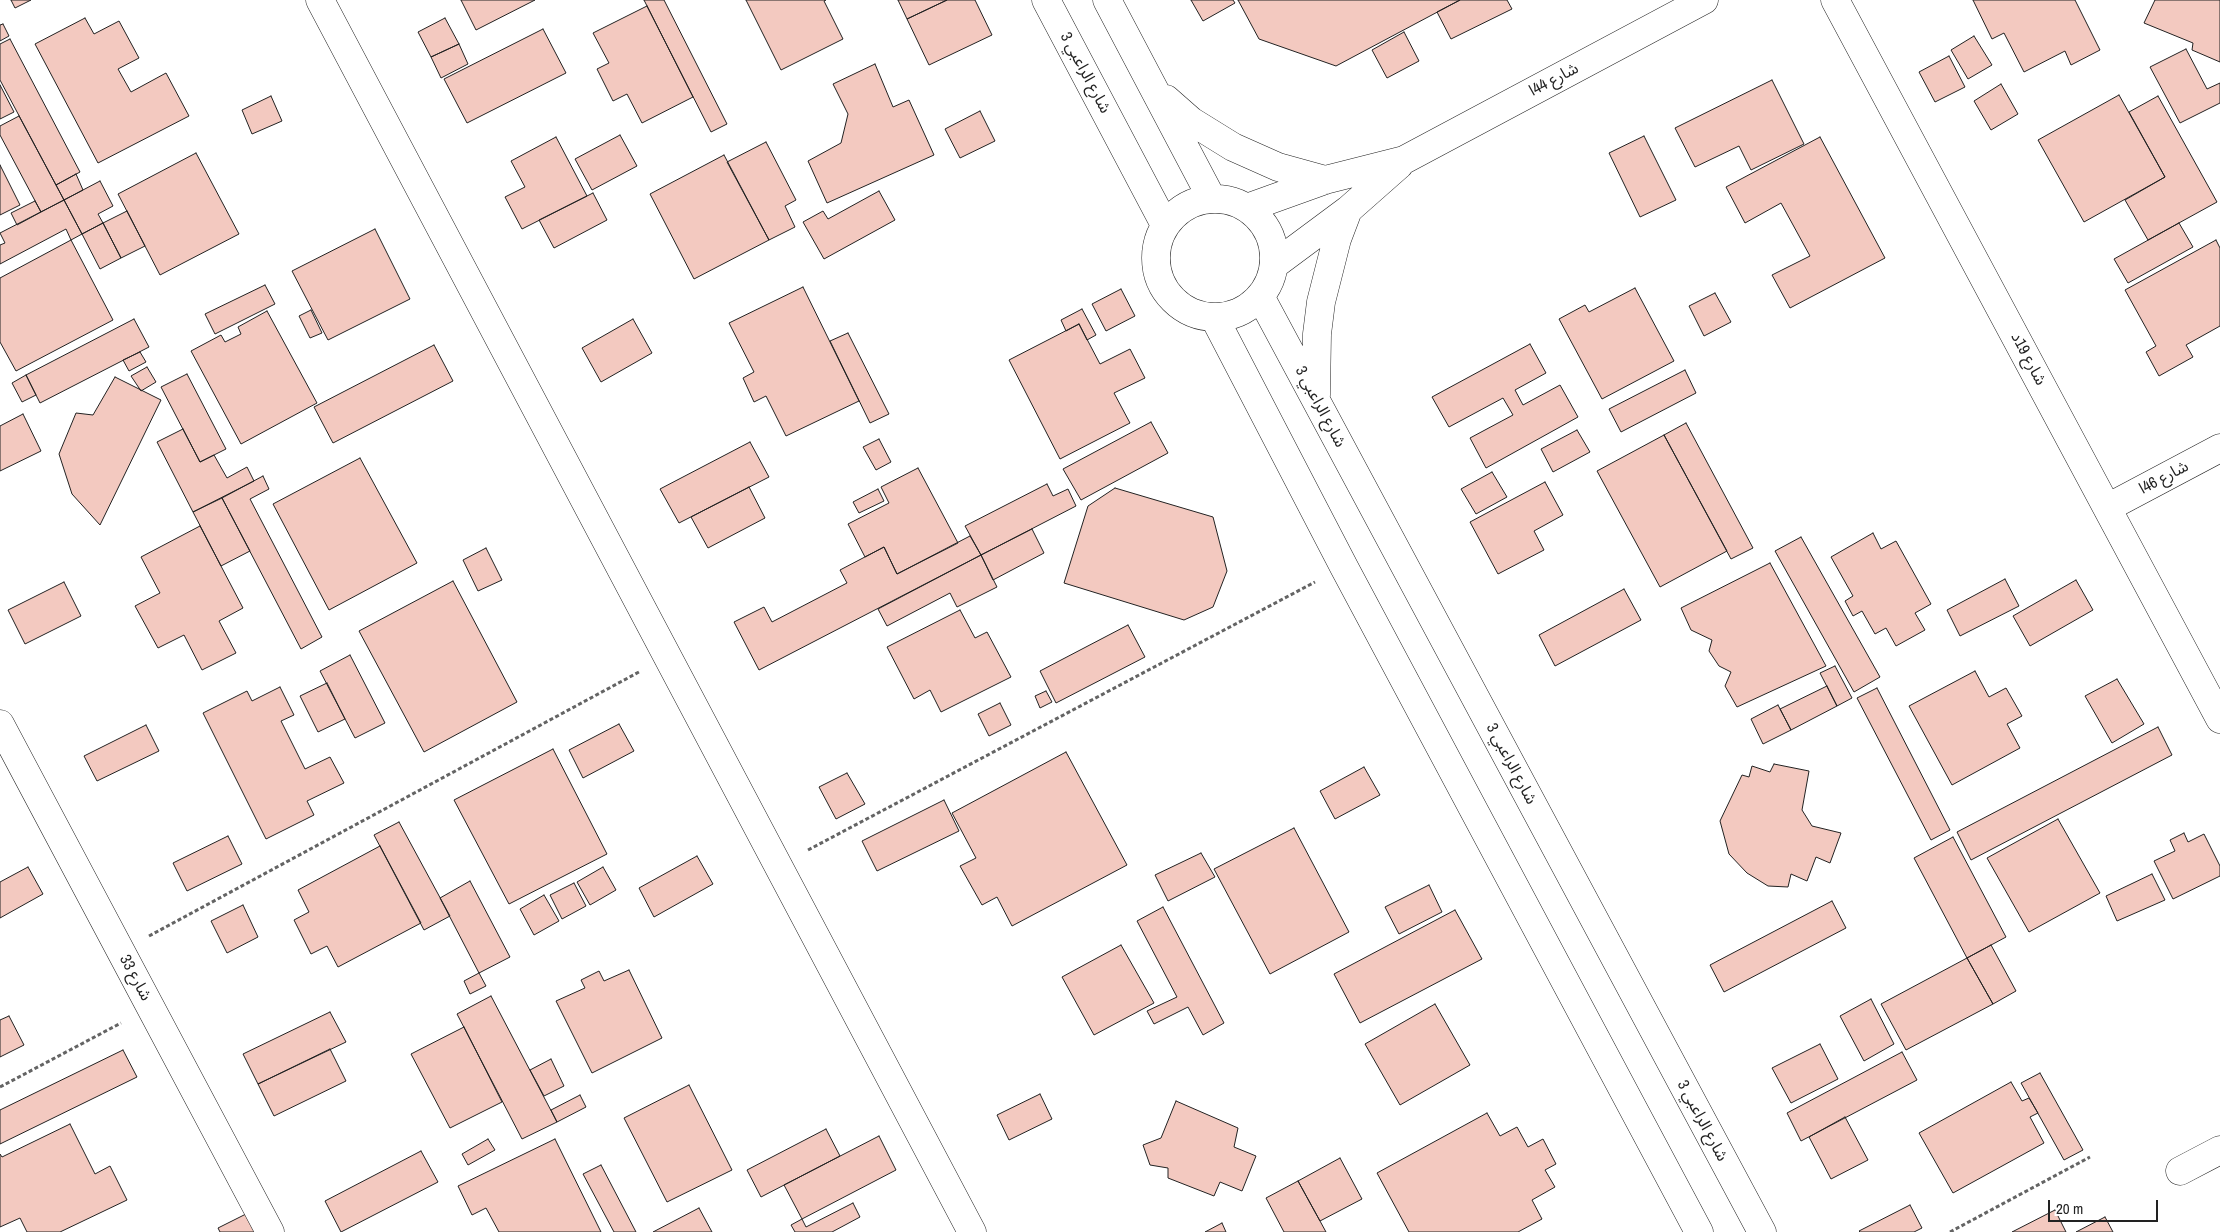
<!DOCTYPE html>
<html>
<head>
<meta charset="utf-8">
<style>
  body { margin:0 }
  #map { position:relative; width:2220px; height:1232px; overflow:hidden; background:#fff; font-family:"Archivo Narrow",sans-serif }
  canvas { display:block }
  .scale { position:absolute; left:2048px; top:1200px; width:110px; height:22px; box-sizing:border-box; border:2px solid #222; border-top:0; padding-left:6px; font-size:15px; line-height:18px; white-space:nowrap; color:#222; -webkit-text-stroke:4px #fff; paint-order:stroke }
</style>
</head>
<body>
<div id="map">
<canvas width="2220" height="1232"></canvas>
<div class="scale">20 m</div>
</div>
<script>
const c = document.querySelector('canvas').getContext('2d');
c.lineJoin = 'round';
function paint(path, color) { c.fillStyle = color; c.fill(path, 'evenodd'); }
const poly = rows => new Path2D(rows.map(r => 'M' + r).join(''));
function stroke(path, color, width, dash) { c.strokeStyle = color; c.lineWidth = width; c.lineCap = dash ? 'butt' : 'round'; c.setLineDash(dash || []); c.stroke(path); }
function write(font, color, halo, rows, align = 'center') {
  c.font = font + ' "Archivo Narrow","Noto Sans Arabic",sans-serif'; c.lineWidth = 4; c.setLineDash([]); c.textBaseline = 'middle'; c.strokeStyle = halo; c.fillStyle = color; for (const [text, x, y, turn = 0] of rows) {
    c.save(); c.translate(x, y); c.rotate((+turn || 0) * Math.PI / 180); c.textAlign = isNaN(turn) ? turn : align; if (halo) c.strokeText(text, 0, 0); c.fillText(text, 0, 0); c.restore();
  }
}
const building = poly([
  [11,0,31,0,15,8,11,0],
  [461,0,535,0,476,30,461,0],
  [644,0,664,0,727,124,711,132,644,0],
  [746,0,826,0,824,1,843,39,781,70,746,0],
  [898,0,947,0,907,19,898,0],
  [947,0,975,0,992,35,929,65,907,19,947,0],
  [1191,0,1233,0,1235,3,1203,21,1191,0],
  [1238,0,1460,0,1336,66,1259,39,1238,0],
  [1460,0,1507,0,1512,9,1451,39,1437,12,1460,0],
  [1973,0,2075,0,2100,50,2071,65,2065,51,2024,72,2004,33,1992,39,1973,0],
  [2155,0,2220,0,2220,62,2192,50,2193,43,2144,23,2155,0],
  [647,6,693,97,642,123,627,94,613,101,597,69,609,63,593,33,647,6],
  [85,18,94,34,119,21,139,58,118,69,131,92,166,73,189,116,98,163,35,44,85,18],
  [445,18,459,44,431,57,418,32,445,18],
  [3,24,9,36,0,41,0,25,3,24],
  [543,29,566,73,467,123,444,79,543,29],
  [1404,32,1419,61,1387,78,1372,50,1404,32],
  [1974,36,1992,65,1968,79,1951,50,1974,36],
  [10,39,80,172,56,185,0,80,0,44,10,39],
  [459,44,468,64,441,78,431,57,459,44],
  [2186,49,2207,89,2220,83,2220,103,2180,123,2150,67,2186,49],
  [1949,56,1965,87,1935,102,1919,72,1949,56],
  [875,64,893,107,909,100,934,155,827,203,808,161,841,143,848,114,833,84,875,64],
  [1772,80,1804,144,1751,170,1739,146,1695,167,1675,128,1772,80],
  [2001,84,2018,114,1991,130,1974,101,2001,84],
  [0,85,14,112,0,119,0,85],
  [2119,95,2165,177,2084,222,2038,140,2119,95],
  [271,96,282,121,252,134,242,110,271,96],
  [2158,96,2217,202,2148,240,2125,200,2165,177,2129,112,2158,96],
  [980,111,995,141,960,158,945,129,980,111],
  [19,116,64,200,41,212,0,135,0,126,19,116],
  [620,135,637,166,592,190,575,159,620,135],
  [1644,136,1676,200,1640,217,1609,153,1644,136],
  [556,137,587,196,522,229,505,197,525,187,511,161,556,137],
  [1820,137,1885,258,1790,308,1772,275,1810,256,1781,203,1745,223,1726,187,1820,137],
  [766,142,796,200,785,206,795,227,769,240,727,162,766,142],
  [196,153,239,234,160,275,118,194,196,153],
  [724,155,769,240,694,279,650,194,724,155],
  [0,165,20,205,0,215,0,165],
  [76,174,83,190,64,200,56,185,76,174],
  [100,181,113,206,98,214,103,223,82,234,64,200,100,181],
  [879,191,895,220,824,259,803,222,823,211,828,219,879,191],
  [593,193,607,220,554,248,539,220,593,193],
  [64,200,82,234,71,240,66,229,0,264,0,245,5,243,0,233,64,200],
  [35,201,41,212,17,225,11,213,35,201],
  [127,211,145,246,121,258,103,223,127,211],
  [103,223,121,258,100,269,82,234,103,223],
  [2179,223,2193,247,2128,283,2114,259,2179,223],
  [375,229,410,299,328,340,292,271,375,229],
  [71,240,113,320,16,371,0,342,0,278,71,240],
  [2216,240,2220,248,2220,326,2186,345,2193,357,2159,376,2146,352,2156,346,2125,290,2216,240],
  [265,285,275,304,215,334,205,314,265,285],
  [803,287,859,401,786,436,766,396,754,402,743,378,754,372,729,323,803,287],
  [1635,288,1674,361,1602,399,1559,319,1585,305,1589,312,1635,288],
  [1121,289,1135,316,1106,331,1092,304,1121,289],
  [1715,293,1731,322,1704,336,1689,306,1715,293],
  [1082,309,1096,335,1087,340,1079,324,1066,331,1061,320,1082,309],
  [311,310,322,333,310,338,299,316,311,310],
  [267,311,317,403,241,444,191,351,221,335,225,342,241,334,238,327,267,311],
  [134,319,149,347,40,403,26,375,134,319],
  [633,319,652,353,601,382,582,348,633,319],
  [1079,324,1100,364,1130,349,1145,378,1114,393,1130,423,1060,459,1009,360,1079,324],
  [848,333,889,414,870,423,830,341,848,333],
  [1530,344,1546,373,1515,390,1523,405,1560,385,1578,417,1486,468,1470,438,1513,415,1503,398,1449,427,1432,397,1530,344],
  [434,345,453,381,333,443,314,407,434,345],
  [140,352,146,362,129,371,123,360,140,352],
  [147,367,156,382,141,391,131,376,147,367],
  [1685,370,1696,393,1621,432,1609,409,1685,370],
  [187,374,226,449,200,462,161,387,187,374],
  [26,375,36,395,22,402,12,383,26,375],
  [115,377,161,400,100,525,72,494,59,454,76,413,93,415,115,377],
  [23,414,41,451,0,471,0,426,23,414],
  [1151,422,1168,453,1081,500,1063,469,1151,422],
  [1686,423,1753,548,1731,559,1664,435,1686,423],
  [183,429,200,462,214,455,227,478,247,467,254,481,193,512,157,442,183,429],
  [1577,430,1590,452,1553,472,1541,449,1577,430],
  [1664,435,1727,551,1660,587,1597,471,1664,435],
  [879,439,891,462,876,470,863,447,879,439],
  [750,442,769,477,679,523,660,489,750,442],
  [360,458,417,563,329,610,273,504,360,458],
  [918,468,958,543,897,574,884,547,865,557,848,524,889,503,881,487,918,468],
  [1492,472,1507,497,1476,514,1461,489,1492,472],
  [263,476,269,489,250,499,322,637,301,649,222,498,263,476],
  [1545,482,1563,515,1534,531,1544,550,1498,574,1470,522,1545,482],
  [1047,484,1053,496,1068,489,1076,506,981,555,965,526,1047,484],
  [749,487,765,518,708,548,691,517,749,487],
  [1115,488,1213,517,1227,571,1213,607,1184,620,1064,583,1088,506,1115,488],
  [878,489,884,501,859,513,853,502,878,489],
  [222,498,250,551,221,566,193,512,222,498],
  [200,526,243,608,219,621,236,653,202,670,184,635,158,648,135,606,160,593,141,557,200,526],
  [1032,529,1044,553,993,580,981,555,1032,529],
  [1873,533,1881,549,1896,541,1931,604,1915,613,1925,630,1896,646,1886,628,1875,634,1862,611,1853,616,1845,601,1853,596,1831,557,1873,533],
  [970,536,981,555,759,670,734,622,764,607,772,622,847,583,840,570,884,547,897,574,970,536],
  [1801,537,1880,677,1854,692,1775,551,1801,537],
  [486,548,502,580,478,591,463,560,486,548],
  [981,555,997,587,957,607,950,593,887,626,878,609,981,555],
  [1770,563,1826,666,1737,707,1725,686,1731,672,1719,666,1709,651,1712,640,1691,630,1681,608,1770,563],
  [2005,579,2019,606,1960,636,1947,610,2005,579],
  [2076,580,2093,610,2030,646,2013,616,2076,580],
  [453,581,517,702,424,752,359,631,453,581],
  [64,582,81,616,25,644,8,610,64,582],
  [1624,589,1641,620,1555,666,1539,635,1624,589],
  [960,610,975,638,987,632,1011,677,941,712,930,690,914,699,887,647,960,610],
  [1128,625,1145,657,1056,703,1040,671,1128,625],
  [350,655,385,723,355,738,320,671,350,655],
  [1835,666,1852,698,1837,706,1820,673,1835,666],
  [1975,671,1989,697,2006,688,2022,716,2007,724,2020,748,1952,785,1909,706,1975,671],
  [2117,679,2144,724,2112,743,2085,696,2117,679],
  [327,683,345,719,318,732,300,696,327,683],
  [1827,686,1837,706,1791,730,1780,709,1827,686],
  [280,687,294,715,281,721,305,769,330,757,344,783,307,801,314,815,266,839,203,713,247,691,252,701,280,687],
  [1877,688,1950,830,1931,840,1857,698,1877,688],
  [1046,691,1052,702,1040,708,1035,696,1046,691],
  [1000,703,1011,725,989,736,978,714,1000,703],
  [1778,705,1791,730,1763,744,1751,719,1778,705],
  [619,724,634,751,583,778,569,750,619,724],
  [146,725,159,751,97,781,84,756,146,725],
  [2158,727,2172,755,1971,860,1957,832,2158,727],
  [553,749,607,854,509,904,454,800,553,749],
  [1066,752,1127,865,1012,926,997,897,982,905,960,866,976,858,952,813,1066,752],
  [1774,764,1809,771,1802,810,1812,826,1841,833,1830,863,1816,857,1807,881,1791,874,1788,887,1768,886,1747,873,1729,854,1720,821,1742,775,1749,777,1752,766,1770,772,1774,764],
  [1364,767,1380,795,1335,819,1320,791,1364,767],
  [847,773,865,804,836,819,819,787,847,773],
  [944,800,959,831,877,871,862,841,944,800],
  [2058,819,2100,893,2029,932,1987,858,2058,819],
  [399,822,450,916,424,930,374,835,399,822],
  [1294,828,1349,932,1270,974,1214,869,1294,828],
  [2184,833,2188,842,2204,834,2220,866,2220,876,2173,899,2154,861,2175,851,2170,840,2184,833],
  [228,836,242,864,187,891,173,863,228,836],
  [1953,837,2006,937,1967,958,1914,858,1953,837],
  [380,846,421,923,338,967,327,946,311,954,294,920,309,912,298,890,380,846],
  [1201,853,1215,877,1168,901,1155,875,1201,853],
  [697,856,713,884,654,917,639,888,697,856],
  [28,867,43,894,0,918,0,882,28,867],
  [603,867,616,890,590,905,577,882,603,867],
  [2152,874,2165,900,2117,921,2106,896,2152,874],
  [470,881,510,957,479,973,440,898,470,881],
  [574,883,586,906,562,919,550,895,574,883],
  [1429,885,1442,912,1399,934,1385,907,1429,885],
  [544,895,559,921,534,935,520,909,544,895],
  [1832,901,1846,928,1724,992,1710,965,1832,901],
  [243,905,258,937,227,953,211,921,243,905],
  [1163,907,1224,1023,1203,1035,1188,1007,1154,1024,1147,1011,1177,997,1137,921,1163,907],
  [1455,910,1482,959,1360,1023,1334,974,1455,910],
  [1121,945,1154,1003,1094,1035,1062,977,1121,945],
  [1991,945,2016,991,1993,1004,1967,958,1991,945],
  [1967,958,1993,1004,1906,1050,1881,1004,1967,958],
  [629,970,662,1038,592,1073,556,1001,585,988,581,980,599,971,604,981,629,970],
  [479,973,486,986,470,994,464,981,479,973],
  [491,996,557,1122,522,1139,457,1014,491,996],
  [1871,999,1894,1044,1864,1061,1840,1016,1871,999],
  [1435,1004,1470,1065,1400,1105,1365,1044,1435,1004],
  [330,1012,346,1042,258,1084,243,1054,330,1012],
  [9,1016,24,1045,0,1057,0,1020,9,1016],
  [464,1027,502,1102,450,1128,411,1054,464,1027],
  [1820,1044,1838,1079,1791,1103,1772,1068,1820,1044],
  [330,1049,346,1081,274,1116,258,1084,330,1049],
  [123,1050,137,1077,0,1144,0,1110,123,1050],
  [1902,1052,1917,1080,1801,1141,1787,1113,1902,1052],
  [551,1059,564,1086,544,1096,530,1070,551,1059],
  [2040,1073,2083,1150,2064,1160,2021,1083,2040,1073],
  [2011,1082,2022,1101,2029,1098,2038,1113,2030,1117,2044,1143,1953,1193,1919,1133,2011,1082],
  [689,1085,732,1170,667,1202,624,1118,689,1085],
  [1040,1094,1052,1119,1009,1140,997,1115,1040,1094],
  [580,1095,586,1107,557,1122,551,1110,580,1095],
  [1176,1101,1238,1128,1234,1147,1256,1156,1242,1191,1220,1182,1214,1196,1168,1178,1168,1168,1150,1165,1143,1145,1161,1138,1176,1101],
  [1487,1113,1500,1136,1517,1127,1528,1147,1543,1139,1556,1164,1545,1170,1555,1187,1532,1200,1542,1219,1518,1232,1409,1232,1377,1173,1487,1113],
  [1845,1117,1868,1160,1831,1179,1809,1137,1845,1117],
  [70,1124,95,1174,110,1166,127,1200,60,1232,27,1232,20,1218,0,1227,0,1154,2,1157,70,1124],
  [826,1129,840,1156,761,1197,747,1170,826,1129],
  [879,1136,896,1170,802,1219,784,1185,879,1136],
  [488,1139,495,1150,468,1165,462,1154,488,1139],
  [555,1139,601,1232,499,1232,486,1208,472,1215,458,1186,555,1139],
  [421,1151,438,1182,341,1232,325,1201,421,1151],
  [1340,1158,1362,1199,1320,1221,1298,1181,1340,1158],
  [601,1165,636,1232,614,1232,583,1174,601,1165],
  [1298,1181,1320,1221,1326,1232,1284,1232,1266,1198,1298,1181],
  [853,1203,860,1217,832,1232,795,1232,791,1225,802,1219,806,1227,853,1203],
  [1910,1205,1922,1228,1914,1232,1860,1232,1859,1231,1910,1205],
  [699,1208,712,1232,653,1232,699,1208],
  [2055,1210,2066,1232,2012,1232,2055,1210],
  [248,1213,258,1232,220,1232,218,1228,248,1213],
  [2105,1217,2113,1232,2076,1232,2105,1217],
  [1222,1223,1226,1232,1205,1232,1222,1223]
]);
const path = poly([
  [808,850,1315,582],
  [149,936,639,672],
  [0,1087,121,1023],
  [1950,1232,2090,1157]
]);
const minor = poly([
  [320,0,972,1232],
  [1046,0,1165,225],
  [1107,0,1212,199],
  [1835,0,2220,719],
  [1166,99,1191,121,1233,147,1278,167,1325,180],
  '1156 258a59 59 0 1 1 118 0a59 59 0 1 1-118 0Z',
  [1247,208,1325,180,1404,160,1704,0],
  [1274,265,1348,210,1399,165],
  [1260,296,1762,1232],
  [1214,317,1344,567,1699,1232],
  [1316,395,1317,334,1321,302,1337,239,1348,210],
  [2107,508,2220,448],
  [0,724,270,1232],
  [2180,1171,2220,1150]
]);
const streetNames = [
  ["شارع الراعبي 3",1085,73,62],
  ["شارع 44ا",1554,80,-28],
  ["شارع 19د",2028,359,62],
  ["شارع الراعبي 3",1320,407,62],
  ["شارع 46ا",2164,478,-28],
  ["شارع الراعبي 3",1511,764,62],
  ["شارع 33",135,978,62],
  ["شارع الراعبي 3",1702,1121,62]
];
paint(building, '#f3c9c0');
stroke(building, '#222', 1);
stroke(minor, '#222', 29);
stroke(path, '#646464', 3, [4, 2.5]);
stroke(minor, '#fff', 28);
write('16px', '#222', '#fff', streetNames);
</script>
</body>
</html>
